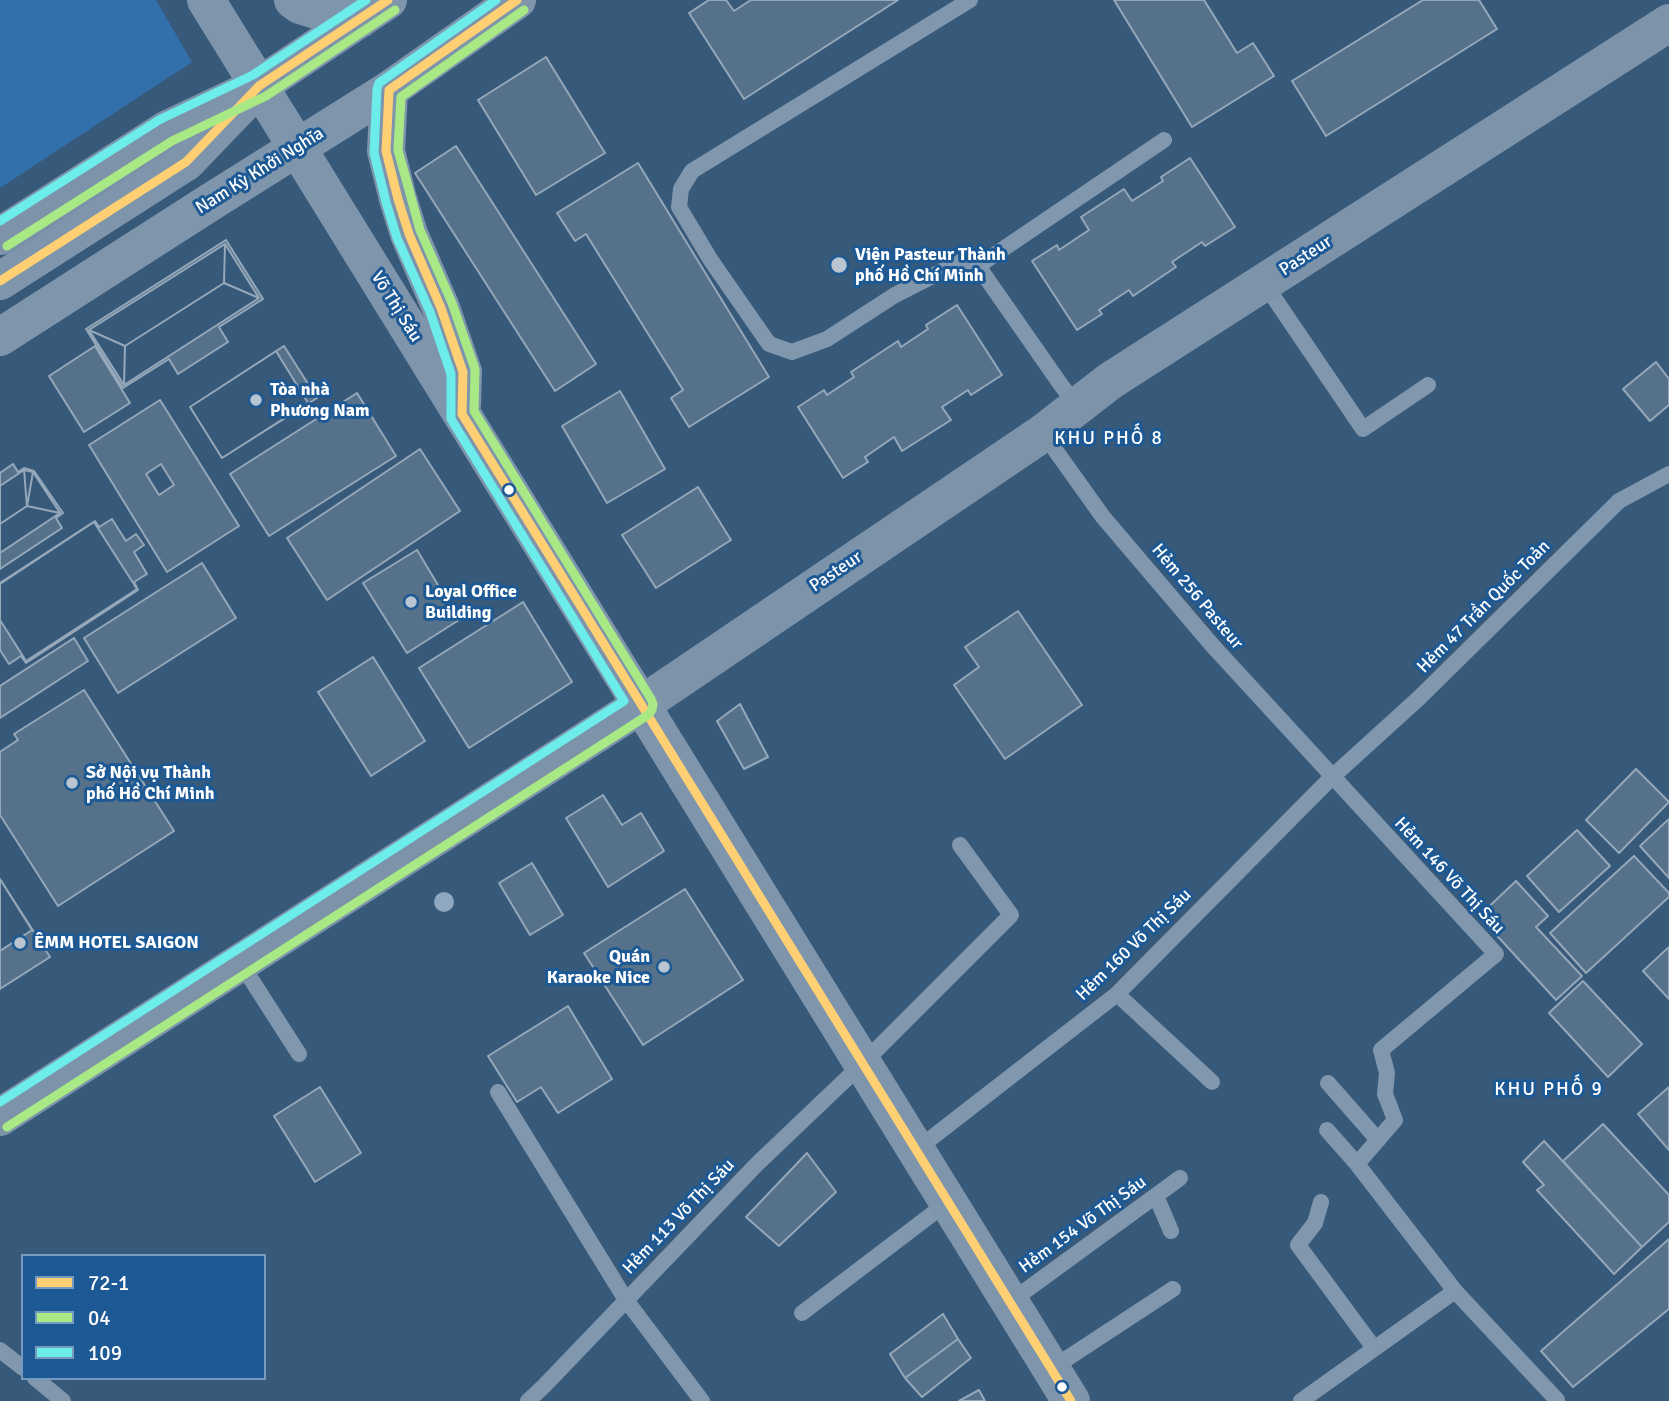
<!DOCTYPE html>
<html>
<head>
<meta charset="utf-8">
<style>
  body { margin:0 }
  #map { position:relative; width:1669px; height:1401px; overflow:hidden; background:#37597a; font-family:Signika,sans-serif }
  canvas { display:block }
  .legend { position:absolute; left:21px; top:1254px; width:245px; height:126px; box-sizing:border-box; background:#1c5995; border:2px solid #779bbf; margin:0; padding:9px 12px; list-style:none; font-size:21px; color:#fff }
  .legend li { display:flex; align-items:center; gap:14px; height:35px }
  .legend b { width:35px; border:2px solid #779bbf }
</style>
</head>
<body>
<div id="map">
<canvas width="1669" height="1401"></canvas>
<ul class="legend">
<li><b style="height:9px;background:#fed073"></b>72-1</li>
<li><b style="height:9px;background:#a8e985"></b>04</li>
<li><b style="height:9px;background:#6decec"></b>109</li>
</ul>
</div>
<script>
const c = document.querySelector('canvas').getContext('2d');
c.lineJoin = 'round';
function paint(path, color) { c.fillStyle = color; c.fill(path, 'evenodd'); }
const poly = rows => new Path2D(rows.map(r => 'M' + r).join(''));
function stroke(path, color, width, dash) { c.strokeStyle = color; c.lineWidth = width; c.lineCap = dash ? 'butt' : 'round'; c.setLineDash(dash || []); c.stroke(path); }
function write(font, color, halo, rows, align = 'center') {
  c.font = font + ' Signika,sans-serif'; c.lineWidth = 6; c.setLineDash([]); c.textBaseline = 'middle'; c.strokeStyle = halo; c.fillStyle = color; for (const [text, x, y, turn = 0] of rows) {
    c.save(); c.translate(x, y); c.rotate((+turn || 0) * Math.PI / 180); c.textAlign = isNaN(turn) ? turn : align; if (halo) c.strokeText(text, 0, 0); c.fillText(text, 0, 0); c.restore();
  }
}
const green = poly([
  [0,0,156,0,192,62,0,188]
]);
const building = poly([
  [709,0,726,0,734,11,751,0,898,0,744,99,689,13,709,0],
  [1114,0,1204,0,1237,53,1253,43,1274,76,1192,127,1114,0],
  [1423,0,1479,0,1497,29,1326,136,1292,81,1423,0],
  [546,57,605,153,536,195,478,100,546,57],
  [456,146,596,364,555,391,415,173,456,146],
  [1190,158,1235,227,1205,246,1202,242,1172,262,1176,267,1133,296,1129,290,1099,310,1102,314,1077,330,1032,261,1057,245,1059,250,1089,230,1081,217,1124,189,1132,201,1163,181,1161,177,1190,158],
  [638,163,769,377,689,427,671,398,683,390,586,234,575,241,557,213,638,163],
  [226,240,263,299,219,327,228,342,178,374,169,359,123,388,86,329,226,240],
  [225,244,259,298,224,283,225,244],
  [225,244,224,283,125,346,89,330,225,244],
  [224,283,259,298,124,385,125,346,224,283],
  [957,305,1002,375,971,395,968,390,942,407,951,420,902,451,894,437,865,457,868,462,843,478,798,407,824,390,827,395,854,377,851,372,898,341,901,347,928,329,926,325,957,305],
  [89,330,125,346,124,385,89,330],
  [95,346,130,403,84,432,49,376,95,346],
  [284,346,317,398,222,458,190,407,284,346],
  [276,351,308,403,222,458,190,407,276,351],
  [1656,362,1669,379,1669,405,1650,421,1623,389,1656,362],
  [620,391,665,469,607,503,562,426,620,391],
  [357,393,396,456,269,536,230,474,357,393],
  [160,400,239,526,167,572,89,445,160,400],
  [420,449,460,511,327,600,287,538,420,449],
  [13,464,18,472,24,468,34,471,63,513,56,518,62,528,0,569,0,473,13,464],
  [161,464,174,485,159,495,146,474,161,464],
  [24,470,27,506,0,524,0,486,24,470],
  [24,470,33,472,27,506,24,470],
  [33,472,60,513,27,506,33,472],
  [698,487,731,540,656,588,622,535,698,487],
  [27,506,60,513,0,553,0,524,27,506],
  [112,519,126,541,136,534,144,545,134,552,147,574,134,582,138,590,26,663,21,656,9,664,0,650,0,583,95,521,99,527,112,519],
  [94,522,137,589,26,661,0,620,0,584,94,522],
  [417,550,459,620,407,653,363,583,417,550],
  [202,563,236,618,118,693,84,638,202,563],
  [523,602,572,682,469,748,419,668,523,602],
  [1018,611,1082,705,1005,759,954,685,979,667,965,647,1018,611],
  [74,638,88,661,0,718,0,686,74,638],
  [373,657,425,741,371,776,318,692,373,657],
  [84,690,174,831,58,906,0,815,0,752,18,740,14,734,84,690],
  [740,704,768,757,744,769,717,721,740,704],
  [1636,769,1669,802,1619,853,1586,820,1636,769],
  [603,795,622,825,641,813,664,851,608,887,566,818,603,795],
  [1669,819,1669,878,1640,846,1669,819],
  [1577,830,1610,866,1559,912,1527,876,1577,830],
  [1634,856,1669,893,1669,897,1586,973,1550,933,1634,856],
  [532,863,563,915,530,935,499,883,532,863],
  [0,879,50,957,0,989,0,879],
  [0,879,32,930,0,951,0,879],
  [1516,881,1548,916,1536,927,1582,976,1556,1000,1479,916,1516,881],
  [685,889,743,980,643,1045,584,953,685,889],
  [1669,947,1669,999,1643,971,1669,947],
  [1583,981,1642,1044,1608,1077,1549,1013,1583,981],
  [568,1006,612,1079,558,1113,541,1087,517,1102,488,1056,568,1006],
  [320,1087,361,1153,315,1182,274,1116,320,1087],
  [1669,1087,1669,1150,1638,1114,1669,1087],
  [1603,1124,1669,1195,1669,1222,1642,1247,1563,1161,1603,1124],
  [1544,1141,1642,1247,1614,1274,1537,1190,1544,1185,1523,1162,1544,1141],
  [807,1153,836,1192,779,1246,746,1217,807,1153],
  [1669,1239,1669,1309,1573,1387,1541,1351,1669,1239],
  [943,1314,958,1339,905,1378,890,1354,943,1314],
  [958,1339,971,1358,922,1397,905,1378,958,1339],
  [979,1390,985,1401,959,1401,979,1390]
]);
const lane = poly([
  [970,0,692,171,681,189,679,207,710,259,769,344,792,352,827,339,895,295,960,262,978,266,1061,385,1077,406],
  [978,266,1164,140],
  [1264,283,1363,429,1428,385],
  [1043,433,1103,517,1212,645,1496,954,1381,1050,1387,1073,1385,1094,1395,1120,1357,1164,1455,1291],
  [240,962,299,1054],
  [1117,994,1212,1082],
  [1328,1083,1378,1140],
  [498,1092,626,1300,702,1401],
  [1327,1130,1357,1164],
  [916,1150,1117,994,1332,777,1419,698,1619,501,1669,474],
  [1156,1196,1171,1231],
  [1321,1202,1315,1223,1298,1245,1374,1348],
  [1010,1302,1180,1178],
  [802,1313,948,1202],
  [0,1350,23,1368],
  [1051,1369,1173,1289],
  [35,1378,63,1401],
  [528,1401,544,1386,757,1164,862,1064,1011,915,960,845],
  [1301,1401,1455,1291,1557,1400]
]);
const secondary = poly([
  [0,236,166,130,257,87],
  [0,1117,641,705,1043,433,1110,381,1669,23]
]);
const primary = poly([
  [206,0,1071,1401],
  [293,0,300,5,323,12,360,19],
  [389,90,386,151,398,199,409,234,441,308,463,372,462,405],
  [0,281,186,162,259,86,388,0],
  [0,337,209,203,389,90,517,0]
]);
const bus1 = poly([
  [517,0,389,90,386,151,398,199,409,234,441,308,463,372,462,414,1071,1401],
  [0,281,186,162,259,86,388,0]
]);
const bus2 = poly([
  [7,246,172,141,266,96,395,10],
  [7,1127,648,715,652,710,653,704,651,699,474,411,475,369,452,303,420,230,398,150,401,97,524,10]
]);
const bus3 = poly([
  [0,221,159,120,253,75,366,0],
  [0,1102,624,701,451,419,451,374,430,312,397,238,386,202,374,153,377,89,379,83,496,0]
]);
const trees = [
  [444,902]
];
const markers = [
  [839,265,9,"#b9c5d0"],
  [256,400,7,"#b9c5d0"],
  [509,490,6,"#fff"],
  [411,602,7,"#b9c5d0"],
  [72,783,7,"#b9c5d0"],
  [20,943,7,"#b9c5d0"],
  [664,967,7,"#b9c5d0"],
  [1062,1387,6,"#fff"]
];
const streetNames = [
  ["Nam Kỳ Khởi Nghĩa",260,171,-32],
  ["Pasteur",1306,256,-33],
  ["Võ Thị Sáu",396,307,58],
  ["Pasteur",836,572,-34],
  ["Hẻm 256 Pasteur",1197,597,50],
  ["Hẻm 47 Trần Quốc Toản",1484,607,-45],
  ["Hẻm 146 Võ Thị Sáu",1449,876,47],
  ["Hẻm 160 Võ Thị Sáu",1134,945,-44],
  ["Hẻm 113 Võ Thị Sáu",679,1217,-46],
  ["Hẻm 154 Võ Thị Sáu",1083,1225,-36]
];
const poiNames = [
  ["Viện Pasteur Thành",855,255],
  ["phố Hồ Chí Minh",855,276],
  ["Tòa nhà",270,390],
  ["Phương Nam",270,411],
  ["Loyal Office",425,592],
  ["Building",425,613],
  ["Sở Nội vụ Thành",86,773],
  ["phố Hồ Chí Minh",86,794],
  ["ÊMM HOTEL SAIGON",34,943],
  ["Quán",650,957,"right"],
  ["Karaoke Nice",650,978,"right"]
];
const neighbourhoodNames = [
  ["KHU PHỐ 8",1109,439],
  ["KHU PHỐ 9",1549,1090]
];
paint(green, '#3270ab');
paint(building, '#56718a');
stroke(building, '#95a8ba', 2);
stroke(lane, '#8197ad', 16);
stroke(secondary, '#7c93a9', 38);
stroke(primary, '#7f95ab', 38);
stroke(bus1, '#fed073', 9);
stroke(bus2, '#a8e985', 9);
stroke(bus3, '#6decec', 9);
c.fillStyle = '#8ea8c1';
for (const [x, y] of trees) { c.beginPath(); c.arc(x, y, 10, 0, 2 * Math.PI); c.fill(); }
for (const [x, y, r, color] of markers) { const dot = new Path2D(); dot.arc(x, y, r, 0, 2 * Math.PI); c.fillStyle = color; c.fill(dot); stroke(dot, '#1c5995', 2.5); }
write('18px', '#fff', '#1c5995', streetNames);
write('bold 18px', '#fff', '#1c5995', poiNames, 'left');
c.letterSpacing = '2px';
write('19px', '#fff', '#1c5995', neighbourhoodNames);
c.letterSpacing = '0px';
</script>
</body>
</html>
